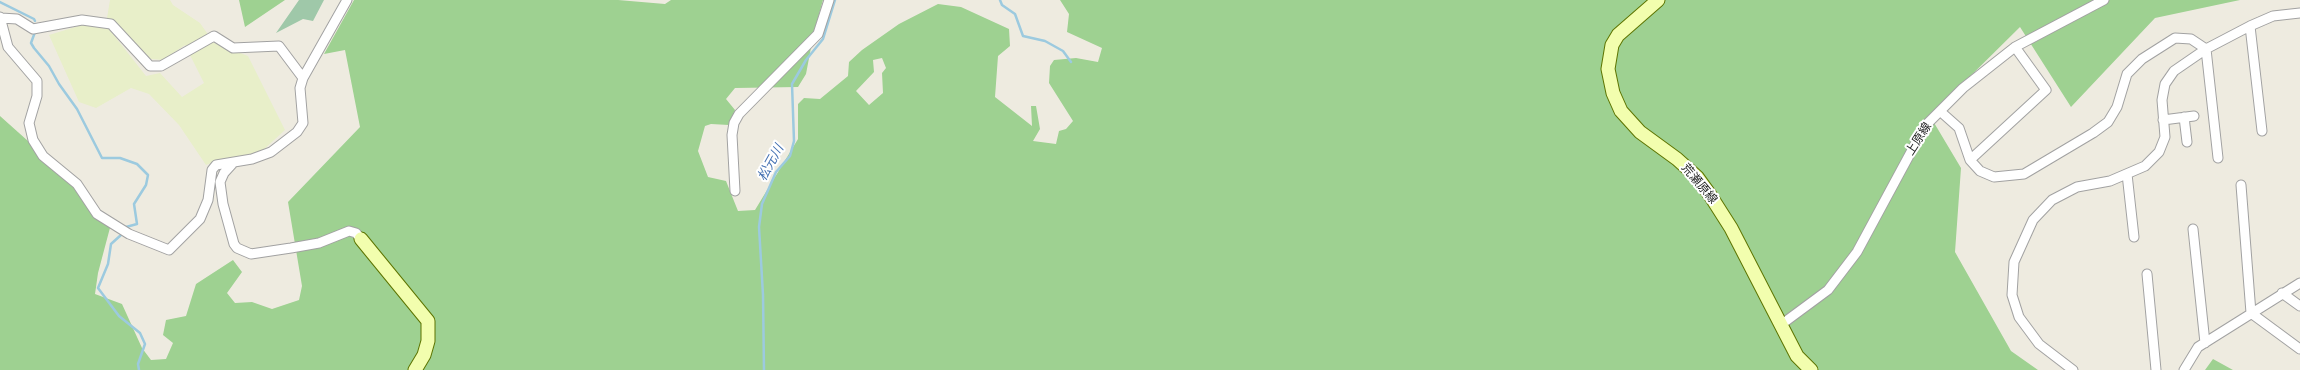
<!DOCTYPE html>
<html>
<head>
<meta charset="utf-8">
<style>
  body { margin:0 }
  canvas { display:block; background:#eeebe0 }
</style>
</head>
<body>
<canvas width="2300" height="370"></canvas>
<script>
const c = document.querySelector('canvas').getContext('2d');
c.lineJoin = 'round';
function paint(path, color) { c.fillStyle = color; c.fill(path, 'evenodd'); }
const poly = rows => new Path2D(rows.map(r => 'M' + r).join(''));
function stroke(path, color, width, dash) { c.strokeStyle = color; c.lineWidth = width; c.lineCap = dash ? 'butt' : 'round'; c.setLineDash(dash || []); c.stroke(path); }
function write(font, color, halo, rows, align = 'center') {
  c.font = font + ' Manrope,"Noto Sans JP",sans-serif'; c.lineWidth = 4; c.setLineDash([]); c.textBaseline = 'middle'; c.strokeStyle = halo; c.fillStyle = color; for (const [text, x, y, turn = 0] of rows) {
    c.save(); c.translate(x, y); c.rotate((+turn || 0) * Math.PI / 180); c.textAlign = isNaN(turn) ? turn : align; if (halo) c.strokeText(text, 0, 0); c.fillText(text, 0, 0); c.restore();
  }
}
const farmland = poly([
  [110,0,170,0,173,5,200,23,214,43,248,56,285,130,261,152,240,158,224,158,206,165,179,125,149,94,131,88,96,108,79,102,49,35,82,25,109,29,146,76,160,73,182,97,204,83,185,45,163,60,151,59,107,18]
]);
const forest = poly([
  [239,0,285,0,245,27],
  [354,0,618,0,665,4,671,0,823,0,814,32,806,74,798,87,735,88,726,99,735,110,729,125,711,124,705,126,698,151,708,177,726,181,738,211,755,210,798,139,798,104,804,98,820,99,848,76,849,62,862,50,899,24,938,4,961,7,1009,29,1010,46,998,56,995,97,1032,126,1031,106,1036,106,1040,129,1033,141,1056,144,1059,131,1066,129,1073,121,1049,83,1050,66,1054,60,1076,58,1098,62,1102,48,1067,32,1069,14,1060,0,2240,0,2155,18,2071,107,2020,27,1930,116,1961,168,1955,252,2011,351,2038,370,0,370,0,116,47,158,111,224,98,273,95,294,122,304,142,348,151,360,166,359,173,343,163,335,166,320,186,316,196,284,233,260,242,272,227,293,235,303,252,302,272,309,299,300,302,286,288,202,360,127,345,50,324,54],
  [882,58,886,68,882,73,883,93,869,105,856,91,874,72,873,60],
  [2213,359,2233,370,2205,370]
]);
const cemetery = poly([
  [299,0,324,0,313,21,303,19,276,33]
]);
const stream = poly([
  [1000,0,1002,5,1015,14,1023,36,1045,41,1063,51,1071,62],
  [0,2,34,19,35,21],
  [35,32,31,43,34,48,49,66,59,84,77,109,102,158,120,158,137,164,148,175,146,185,134,204,137,224,126,227],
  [121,235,111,244,108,264,98,288,119,316,140,333,145,344,138,364,139,370],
  [764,370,763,295,759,227,762,204,776,172,790,156,794,141,792,84,806,60,823,39,835,0]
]);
const street = poly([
  [0,17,8,47,37,81,37,96,29,123,33,140,43,156,77,184,97,214,129,234,169,250,200,219,208,200,212,170,216,165,252,159,271,152,297,132,303,123,300,88,303,78,347,0],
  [1,18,17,19,33,29,82,20,111,24,150,66,161,66,214,36,233,48,279,46,303,78],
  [2250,26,2262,131],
  [1941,112,1959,128,1970,160,1980,171,1994,177,2024,174,2093,133,2108,122,2117,107,2127,74,2142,59,2175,38,2191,39,2206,49,2218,158],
  [2184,117,2187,142],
  [2163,120,2194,116],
  [1970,160,2046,90,2015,47],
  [234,162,224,173,220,182,223,204,234,244,237,248,251,254,291,248,319,243,349,231,356,233,361,239],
  [2127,174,2134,237],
  [2241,185,2251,313,2300,349],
  [735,191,732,135,734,123,739,114,818,34,829,0],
  [2193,229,2205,343],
  [2147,274,2156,370],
  [2282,293,2300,306],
  [1782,324,1828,290,1857,252,1925,126,1963,88,2015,47,2104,0],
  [2073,370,2039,344,2019,317,2012,295,2014,262,2033,220,2052,200,2077,187,2110,181,2145,166,2159,152,2165,137,2162,100,2165,84,2174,71,2206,49,2250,26,2273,16,2300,13],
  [2184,370,2198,347,2300,283]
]);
const secondary = poly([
  [1658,0,1618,35,1612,45,1608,69,1613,93,1621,111,1640,132,1677,159,1697,177,1710,195,1731,228,1797,356,1811,370],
  [361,239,428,321,428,341,424,355,415,370]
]);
const streetNames = [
  ["上原線",1919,139,-57],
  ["荒瀬原線",1699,184,50]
];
const waterNames = [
  ["松元川",771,163,-61]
];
paint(farmland, '#e8efc9');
paint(forest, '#9ed191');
paint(cemetery, '#9fc8a9');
stroke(stream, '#9ccadf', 2.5);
stroke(street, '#a2a2a2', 11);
stroke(secondary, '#5d7500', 15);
stroke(street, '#fff', 9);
stroke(secondary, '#f2feae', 13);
write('12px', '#1b1b1b', '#fff', streetNames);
write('italic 13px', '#426fb1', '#fff', waterNames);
</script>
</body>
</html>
